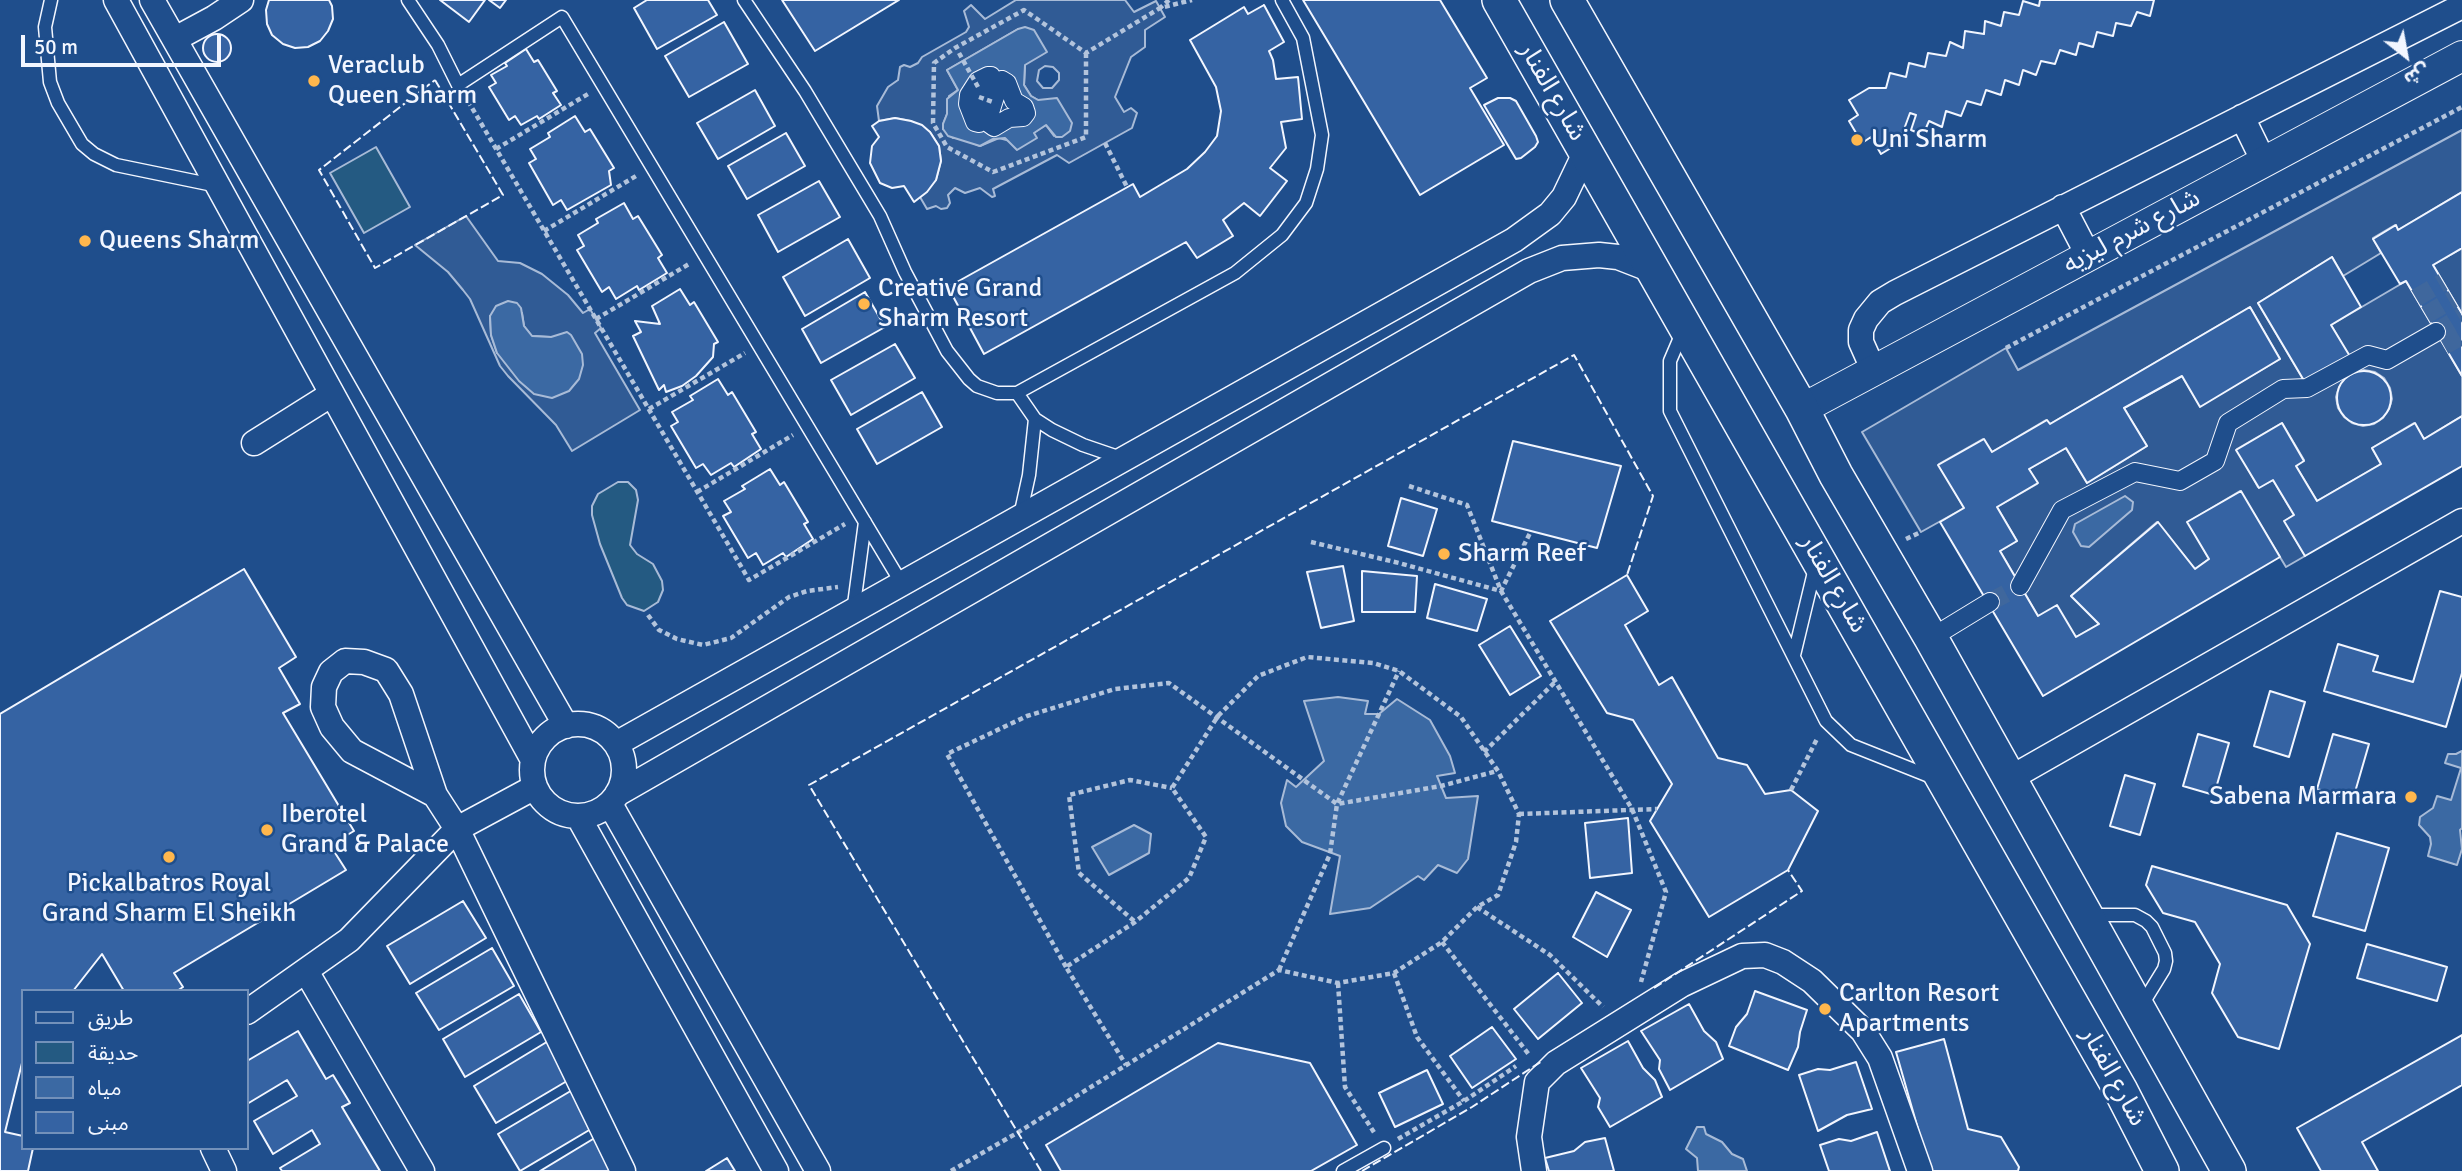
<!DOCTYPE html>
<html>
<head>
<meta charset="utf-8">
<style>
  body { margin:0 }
  #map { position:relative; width:2462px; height:1171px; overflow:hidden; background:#1f4e8c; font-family:Signika,"Noto Sans Arabic",sans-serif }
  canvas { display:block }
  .legend { position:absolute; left:21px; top:989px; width:228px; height:161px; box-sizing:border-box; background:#1f4e8c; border:2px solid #7391ba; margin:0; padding:9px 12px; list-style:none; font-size:21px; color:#f2f6ff }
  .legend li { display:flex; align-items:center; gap:14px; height:35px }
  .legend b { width:35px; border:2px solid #7391ba }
  .north { position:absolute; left:2371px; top:21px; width:70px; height:70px; -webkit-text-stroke:5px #1f4e8c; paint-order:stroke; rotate:149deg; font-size:19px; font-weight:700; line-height:28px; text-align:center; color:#f2f6ff }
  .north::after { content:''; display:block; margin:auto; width:24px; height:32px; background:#f2f6ff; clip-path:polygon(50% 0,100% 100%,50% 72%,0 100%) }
  .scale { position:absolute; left:21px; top:35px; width:200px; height:32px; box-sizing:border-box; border:4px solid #f2f6ff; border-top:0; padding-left:9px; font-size:21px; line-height:24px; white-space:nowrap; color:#f2f6ff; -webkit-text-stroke:5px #1f4e8c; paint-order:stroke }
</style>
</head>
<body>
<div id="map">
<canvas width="2462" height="1171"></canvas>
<ul class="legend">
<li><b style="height:9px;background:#1f4e8c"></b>طريق</li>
<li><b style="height:19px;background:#245a82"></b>حديقة</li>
<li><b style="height:19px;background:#3b69a3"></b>مياه</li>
<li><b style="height:19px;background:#3563a3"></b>مبنى</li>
</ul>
<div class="north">ش</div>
<div class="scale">50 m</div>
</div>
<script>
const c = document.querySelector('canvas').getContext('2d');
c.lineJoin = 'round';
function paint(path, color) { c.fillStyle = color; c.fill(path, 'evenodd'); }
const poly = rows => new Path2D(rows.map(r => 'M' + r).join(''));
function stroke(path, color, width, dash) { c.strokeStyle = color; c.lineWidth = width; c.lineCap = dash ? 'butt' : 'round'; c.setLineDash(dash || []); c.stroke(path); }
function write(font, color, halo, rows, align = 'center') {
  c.font = font + ' Signika,"Noto Sans Arabic",sans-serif'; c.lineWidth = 5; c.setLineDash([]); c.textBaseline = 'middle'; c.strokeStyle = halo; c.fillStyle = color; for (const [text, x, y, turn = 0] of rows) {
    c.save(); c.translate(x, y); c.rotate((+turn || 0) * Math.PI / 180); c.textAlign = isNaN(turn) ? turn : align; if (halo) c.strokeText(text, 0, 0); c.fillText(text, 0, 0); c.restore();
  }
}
const green = poly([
  [376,147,410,207,364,233,330,173,376,147],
  [618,482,628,482,636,490,638,500,630,545,637,554,653,564,662,581,663,590,658,602,644,611,627,605,622,598,600,544,592,515,592,506,598,494,618,482]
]);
const parking = poly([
  [1016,0,1125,0,1134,12,1156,1,1165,17,1145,30,1145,47,1131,57,1115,97,1124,112,1131,108,1137,113,1132,128,1069,163,1057,155,993,189,995,196,992,197,980,188,965,193,955,188,948,195,950,203,947,208,941,209,936,206,927,209,920,197,936,180,941,161,939,146,930,132,911,121,895,118,879,121,877,106,888,87,898,80,900,67,904,65,910,67,918,63,922,57,966,32,969,27,964,11,971,5,985,19,1016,0],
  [1018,29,1025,65,1024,85,1031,96,1038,100,1049,100,1054,136,1046,125,1033,133,1036,138,1010,141,999,138,980,146,961,138,953,138,943,129,943,124,947,114,949,96,958,90,947,70,1018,29],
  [1045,66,1053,67,1059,73,1059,80,1052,88,1043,88,1037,81,1039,70,1045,66],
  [2462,130,2462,192,2398,230,2395,225,2373,238,2381,253,2343,276,2332,257,2258,303,2306,384,2350,358,2331,325,2406,281,2462,376,2462,416,2424,439,2414,423,2372,448,2381,464,2317,501,2296,466,2304,460,2282,423,2237,449,2258,487,2273,480,2294,515,2285,521,2305,556,2286,567,2240,491,2188,522,2209,559,2195,569,2157,522,2071,596,2099,624,2076,637,2038,616,2000,551,2017,541,1997,507,2037,484,2029,469,2066,448,2087,483,2147,446,2124,408,2182,376,2200,406,2280,359,2250,307,2050,424,2046,420,1992,452,1983,439,1939,464,1964,508,1921,532,1862,432,2006,348,2018,370,2462,130],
  [2364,370,2375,372,2384,378,2390,388,2392,399,2389,409,2383,418,2374,424,2363,426,2352,423,2344,417,2338,408,2336,397,2339,387,2345,378,2354,372,2364,370],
  [466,216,498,261,520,263,542,274,568,295,583,313,590,309,601,328,595,333,640,410,572,451,556,425,508,376,500,366,470,299,463,290,448,272,415,245,466,216],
  [522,313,524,326,532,336,551,337,497,353,491,335,490,316,522,313],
  [2462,248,2462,314,2433,265,2462,248]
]);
const water = poly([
  [1025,27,1034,30,1047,52,1025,65,1024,85,1031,96,1038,100,1057,98,1072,123,1070,131,1062,137,1056,137,1046,125,1034,133,1037,138,1017,150,1005,138,993,139,980,146,948,136,943,129,943,124,947,114,947,99,958,90,947,70,1018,29,1025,27],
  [998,87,1017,118,987,122,998,87],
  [508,301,517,303,521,308,524,326,532,336,551,337,567,332,571,335,582,354,583,365,579,379,569,391,552,398,534,394,519,381,497,353,491,335,490,316,496,306,508,301],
  [2125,496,2133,502,2132,510,2089,547,2081,546,2073,532,2075,524,2125,496],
  [1338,697,1368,701,1365,714,1379,714,1397,699,1430,720,1450,756,1455,773,1437,776,1446,798,1478,796,1468,859,1457,873,1438,865,1424,880,1418,876,1370,908,1330,914,1340,856,1302,842,1286,826,1281,803,1287,780,1296,787,1324,761,1304,701,1338,697],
  [2462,751,2462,828,2460,830,2462,849,2457,865,2428,856,2431,844,2430,837,2419,825,2420,817,2433,808,2437,796,2451,800,2461,768,2445,763,2448,754,2456,754,2462,751],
  [1134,825,1151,834,1149,853,1109,875,1092,847,1134,825],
  [1697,1127,1704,1127,1706,1134,1722,1142,1732,1154,1743,1159,1747,1171,1698,1171,1697,1158,1686,1149,1697,1127]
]);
const building = poly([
  [269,0,329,0,332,6,333,19,328,31,320,41,308,47,295,48,283,44,272,35,267,24,266,10,269,0],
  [440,0,485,0,469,22,440,0],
  [489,0,506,0,500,8,489,0],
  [647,0,708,0,717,15,657,49,634,8,647,0],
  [782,0,899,0,815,51,782,0],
  [1303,0,1440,0,1487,78,1470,88,1504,145,1420,195,1303,0],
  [2040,0,2154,0,2150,16,2137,12,2131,26,2116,23,2113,36,2097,32,2093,47,2079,43,2076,55,2060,50,2055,64,2041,61,2036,75,2023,70,2019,85,2005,80,2001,95,1986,90,1981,105,1967,101,1961,116,1946,111,1942,127,1929,121,1923,135,1911,130,1916,115,1910,113,1899,143,1881,154,1871,137,1862,143,1849,121,1858,115,1849,100,1869,88,1886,88,1890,73,1906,77,1909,63,1925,67,1928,53,1946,56,1950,42,1963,48,1965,31,1984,34,1985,21,2001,26,2004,12,2019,15,2023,1,2039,6,2040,0],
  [1264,5,1284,42,1269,51,1273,60,1276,79,1298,77,1302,119,1281,122,1286,148,1270,168,1287,181,1260,216,1244,203,1223,220,1233,236,1197,258,1186,242,984,354,948,287,1133,184,1140,197,1187,169,1205,152,1217,136,1221,111,1216,87,1190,40,1244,7,1248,14,1264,5],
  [724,22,748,64,689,97,665,56,724,22],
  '203 48a14 14 0 1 1 28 0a14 14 0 1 1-28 0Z',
  [526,49,534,62,538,60,557,91,553,93,561,105,539,119,537,116,521,125,515,116,509,120,489,87,496,83,491,75,507,66,505,63,526,49],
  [755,90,775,126,718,159,697,123,755,90],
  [1498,98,1510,98,1516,101,1536,136,1538,142,1535,147,1521,158,1516,159,1484,105,1498,98],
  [575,116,585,132,590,129,614,168,609,171,611,185,567,210,561,200,553,205,529,163,536,159,530,149,550,137,548,133,575,116],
  [895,118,911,121,922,125,930,132,939,146,941,161,936,180,927,192,914,202,904,186,892,188,880,183,870,163,872,146,879,137,872,126,879,121,895,118],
  [786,133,805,166,747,199,728,166,786,133],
  [819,181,840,217,778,252,758,215,819,181],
  [2462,192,2462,248,2433,265,2462,314,2462,376,2406,281,2400,284,2373,239,2396,225,2398,230,2462,192],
  [624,203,633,219,638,216,662,255,658,258,667,273,639,290,637,286,616,299,609,287,602,292,577,250,584,246,578,235,598,223,596,219,624,203],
  [848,239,870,278,805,316,783,277,848,239],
  [2332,257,2361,307,2331,325,2351,358,2306,384,2258,303,2332,257],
  [680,289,690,305,694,302,718,342,714,344,713,357,696,376,682,386,666,392,664,385,659,390,633,336,641,332,635,321,660,324,652,306,680,289],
  [865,292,885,327,821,363,802,329,865,292],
  [2250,307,2280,359,2200,407,2182,376,2124,408,2147,446,2087,483,2066,448,2029,469,2038,483,1997,507,2017,541,2000,551,2038,616,2057,605,2076,637,2099,624,2071,596,2158,522,2195,569,2209,559,2187,522,2241,491,2280,557,2043,696,1940,522,1964,508,1938,465,1984,439,1992,452,2047,420,2050,424,2250,307],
  [895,344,915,378,851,415,831,380,895,344],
  '2337 398a27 27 0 1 1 54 0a27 27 0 1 1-54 0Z',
  [718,379,728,395,732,392,756,432,752,434,761,449,734,467,731,463,711,475,703,464,696,468,671,426,678,422,672,412,693,400,690,396,718,379],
  [922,392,942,427,877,464,857,429,922,392],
  [2462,416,2462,466,2305,556,2284,521,2294,515,2273,480,2259,488,2236,450,2282,423,2304,461,2296,466,2317,501,2381,464,2372,448,2415,423,2424,439,2462,416],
  [1513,441,1621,466,1597,548,1492,521,1513,441],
  [770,469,780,485,784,482,808,522,804,524,813,539,786,557,783,553,763,565,756,553,748,558,723,516,731,512,724,501,745,489,742,486,770,469],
  [1401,498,1437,509,1423,556,1388,546,1401,498],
  [1343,566,1354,621,1321,628,1307,572,1343,566],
  [244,569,296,657,279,668,300,704,283,713,354,831,330,845,346,870,174,973,183,987,177,991,124,991,102,954,73,991,23,991,23,1059,5,1132,23,1136,23,1148,33,1148,28,1171,0,1171,0,714,244,569],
  [1362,571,1417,576,1415,612,1362,612,1362,571],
  [1627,575,1648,611,1625,625,1659,685,1672,677,1718,758,1747,765,1765,794,1791,790,1818,811,1788,870,1709,917,1650,821,1672,784,1633,720,1607,713,1550,621,1627,575],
  [1435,584,1487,599,1477,631,1427,618,1435,584],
  [2440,591,2462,597,2462,673,2446,727,2324,691,2338,644,2378,656,2373,671,2413,682,2440,591],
  [1510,626,1541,676,1510,695,1479,645,1510,626],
  [2270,691,2305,702,2289,757,2254,746,2270,691],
  [2198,734,2229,743,2214,795,2183,786,2198,734],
  [2333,734,2369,744,2353,799,2317,789,2333,734],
  [2125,775,2155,784,2140,835,2110,826,2125,775],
  [1628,818,1632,873,1590,878,1585,823,1628,818],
  [2337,833,2389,848,2365,931,2313,916,2337,833],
  [2152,866,2287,905,2310,944,2279,1049,2238,1037,2212,993,2220,964,2195,922,2163,913,2146,885,2152,866],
  [1596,892,1631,910,1607,957,1573,937,1596,892],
  [463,901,486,938,410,984,387,946,463,901],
  [2367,944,2447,967,2437,1001,2357,978,2367,944],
  [492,948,514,986,439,1030,416,993,492,948],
  [1558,973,1582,1003,1538,1039,1514,1009,1558,973],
  [1755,991,1807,1010,1800,1032,1798,1047,1788,1070,1729,1046,1736,1027,1747,1014,1755,991],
  [519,994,541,1032,465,1077,443,1039,519,994],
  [1689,1004,1704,1031,1716,1042,1723,1059,1670,1090,1659,1069,1660,1060,1641,1031,1689,1004],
  [1492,1027,1516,1059,1472,1088,1450,1056,1492,1027],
  [298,1031,326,1079,333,1075,350,1103,342,1107,380,1171,282,1171,280,1168,320,1144,312,1130,273,1154,254,1121,297,1096,287,1080,247,1104,247,1061,298,1031],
  [2462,1035,2462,1085,2362,1142,2378,1171,2321,1171,2297,1128,2462,1035],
  [1944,1039,1968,1129,2001,1137,2019,1167,2018,1171,1930,1171,1896,1052,1944,1039],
  [550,1040,572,1078,496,1123,474,1086,550,1040],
  [1628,1041,1643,1068,1655,1080,1662,1097,1610,1127,1598,1107,1600,1098,1581,1068,1628,1041],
  [1218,1043,1310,1063,1357,1145,1311,1171,1061,1171,1046,1145,1218,1043],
  [1856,1062,1872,1109,1847,1115,1818,1131,1799,1075,1818,1069,1830,1070,1856,1062],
  [1427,1070,1443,1104,1395,1127,1379,1093,1427,1070],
  [574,1089,596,1126,520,1171,498,1134,574,1089],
  [1877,1132,1890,1171,1829,1171,1820,1145,1839,1139,1851,1141,1877,1132],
  [598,1136,619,1171,540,1171,598,1136],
  [1605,1138,1614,1171,1549,1171,1545,1158,1574,1151,1585,1142,1605,1138],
  [727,1158,735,1171,706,1171,727,1158]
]);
const pedestrianTunnel = poly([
  [2416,298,2443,282],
  [2426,315,2453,299],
  [2436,332,2462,316],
  [2444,346,2462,336],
  [1990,602,2020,586]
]);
const path = poly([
  [1169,0,1160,8,1192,0],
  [1086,53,1086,137,993,172,947,147,933,123,934,63,955,48,1024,10,1086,53,1160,8],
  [468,101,749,580,845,524],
  [1105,143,1127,187],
  [496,149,588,94],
  [544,231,636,176],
  [596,319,689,264],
  [2006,348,2462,107],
  [649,409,745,353],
  [1409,486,1467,505,1501,591,1632,809,1666,892,1641,982],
  [697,492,793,435],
  [1906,539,1921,532],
  [1311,542,1399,563,1501,591,1531,531],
  [648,615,659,630,677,639,703,645,731,638,789,597,807,591,838,587],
  [1484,752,1555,682],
  [1791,790,1818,737],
  [1519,814,1657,809],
  [1477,907,1550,955,1603,1007],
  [1134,921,1079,873,1069,795,1130,780,1172,788],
  [1442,942,1530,1056],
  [1066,967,947,754,1027,716,1115,689,1169,683,1337,804,1441,786,1497,771],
  [1279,970,1330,854,1337,804,1399,671],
  [1394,973,1417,1037,1464,1101],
  [1338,983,1345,1087,1375,1134],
  [1398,1139,1464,1101,1516,1066],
  [951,1171,1017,1133,1279,970,1338,983,1394,973,1442,942,1477,907,1498,895,1516,842,1519,814,1498,771,1461,717,1399,671,1373,663,1307,657,1258,676,1218,716,1172,788,1206,837,1189,878,1135,922,1066,967,1126,1065]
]);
const service = poly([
  [51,0,45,27,50,82,58,103,82,144,94,154,116,165,218,186],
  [408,0,438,45,458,85,562,17,902,584],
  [744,0,805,91,880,216,905,272,947,351,969,379,977,386,997,393,1017,393,1235,273,1282,235,1306,203,1317,169,1322,135,1303,38,1282,0],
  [1682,333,1670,361,1670,411,1826,721,1851,745,1934,778],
  [1017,393,1035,419,1052,430,1083,445,1124,459],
  [1020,516,1029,475,1035,419],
  [853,612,865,522],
  [1794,655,1815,568],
  [2090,915,2135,915,2146,921,2152,927,2165,953,2166,961,2164,969,2140,1008],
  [1343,1171,1384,1148]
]);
const pedestrian = poly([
  [988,76,991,76,995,83,983,103,985,118,979,123,975,122,968,104,969,95,978,81,988,76],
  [1002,80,1007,83,1014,101,1024,107,1026,113,1023,117,1009,118,994,127,987,122,998,87,1002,80],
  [2020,586,2062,510,2135,472,2180,481,2215,461,2228,423,2283,389,2307,388,2368,355,2387,360,2436,332],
  [1931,638,1990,602]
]);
const minor = poly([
  [116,0,533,760],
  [152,0,566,726],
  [175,39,214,18,241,0],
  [2242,117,2264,162],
  [2063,207,2088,255],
  [1873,369,1861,342,1861,330,1866,319,1880,302,1895,293,2462,6],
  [254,443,332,394],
  '532 770a46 46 0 1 1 92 0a46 46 0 1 1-92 0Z',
  [616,744,1514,240,1550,214,1564,197,1586,151],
  [2009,779,2462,521],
  [617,794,1529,271,1562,258,1599,255,1618,257,1654,271],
  [435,795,352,751,332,727,323,707,324,687,331,672,345,661,364,662,386,670,401,694,435,795,457,829,623,1171],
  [610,804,818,1171],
  [578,816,776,1171],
  [306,971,422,1171],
  [247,1012,349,940,457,829,535,787],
  [213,1148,224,1171],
  [1534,1171,1529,1137,1537,1082,1556,1063,1681,985,1742,956,1765,955,1783,962,1812,981,1863,1031,1880,1058,1920,1171]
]);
const tertiary = poly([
  [1802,409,2462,56]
]);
const secondary = poly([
  [1499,0,2121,1091,2162,1171],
  [1567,0,1802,409,1836,475,1931,638,2229,1171]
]);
const pathBridge = poly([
  [959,53,978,87],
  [979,97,993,102]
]);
const fence = poly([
  [435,80,503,195,375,268,319,170,435,80],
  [1654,988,1802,891,1788,870],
  [1041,1171,809,785,1574,355,1653,496,1627,575],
  [1362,1171,1472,1107,1542,1061]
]);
const markers = [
  [314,81,7,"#ffb74d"],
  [1857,140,7,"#ffb74d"],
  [85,241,7,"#ffb74d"],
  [864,304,7,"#ffb74d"],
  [1444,554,7,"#ffb74d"],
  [2411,797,7,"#ffb74d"],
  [267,830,7,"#ffb74d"],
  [169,857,7,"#ffb74d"],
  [1825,1009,7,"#ffb74d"]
];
const poiNames = [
  ["Veraclub",328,66],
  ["Queen Sharm",328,96],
  ["Uni Sharm",1871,140],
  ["Queens Sharm",99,241],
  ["Creative Grand",878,289],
  ["Sharm Resort",878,319],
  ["Sharm Reef",1458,554],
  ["Sabena Marmara",2397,797,"right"],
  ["Iberotel",281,815],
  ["Grand & Palace",281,845],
  ["Pickalbatros Royal",169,884,"center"],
  ["Grand Sharm El Sheikh",169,914,"center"],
  ["Carlton Resort",1839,994],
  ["Apartments",1839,1024]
];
const streetNames = [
  ["شارع الفنار",1552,92,60],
  ["شارع شرم ليزيه",2132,232,-28],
  ["شارع الفنار",1833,584,60],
  ["شارع الفنار",2113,1077,61]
];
paint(green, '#245a82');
stroke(green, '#a8bbd7', 2);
paint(parking, '#305b95');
stroke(parking, '#a8bbd7', 2);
paint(water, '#3b69a3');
stroke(water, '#a8bbd7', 2);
paint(building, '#3563a3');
stroke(building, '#f2f6ff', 2);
stroke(pedestrianTunnel, '#3f679d', 18, [18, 9]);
stroke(service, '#f2f6ff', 15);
stroke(pedestrian, '#f2f6ff', 20);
stroke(minor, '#f2f6ff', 27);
stroke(tertiary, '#f2f6ff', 32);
stroke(secondary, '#f2f6ff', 36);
stroke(path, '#b3c4dc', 4.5, [5, 3.5]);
stroke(service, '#1f4e8c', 12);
stroke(pedestrian, '#1f4e8c', 18);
stroke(minor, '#1f4e8c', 24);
stroke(tertiary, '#1f4e8c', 30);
stroke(secondary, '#1f4e8c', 33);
stroke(pathBridge, '#b3c4dc', 4.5, [5, 3.5]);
stroke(fence, '#f2f6ff', 2, [9, 3.5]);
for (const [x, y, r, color] of markers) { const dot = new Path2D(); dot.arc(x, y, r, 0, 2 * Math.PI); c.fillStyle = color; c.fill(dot); stroke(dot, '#1f4e8c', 2.5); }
write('26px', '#f2f6ff', '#1f4e8c', poiNames, 'left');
write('26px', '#f2f6ff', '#1f4e8c', streetNames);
</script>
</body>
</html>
